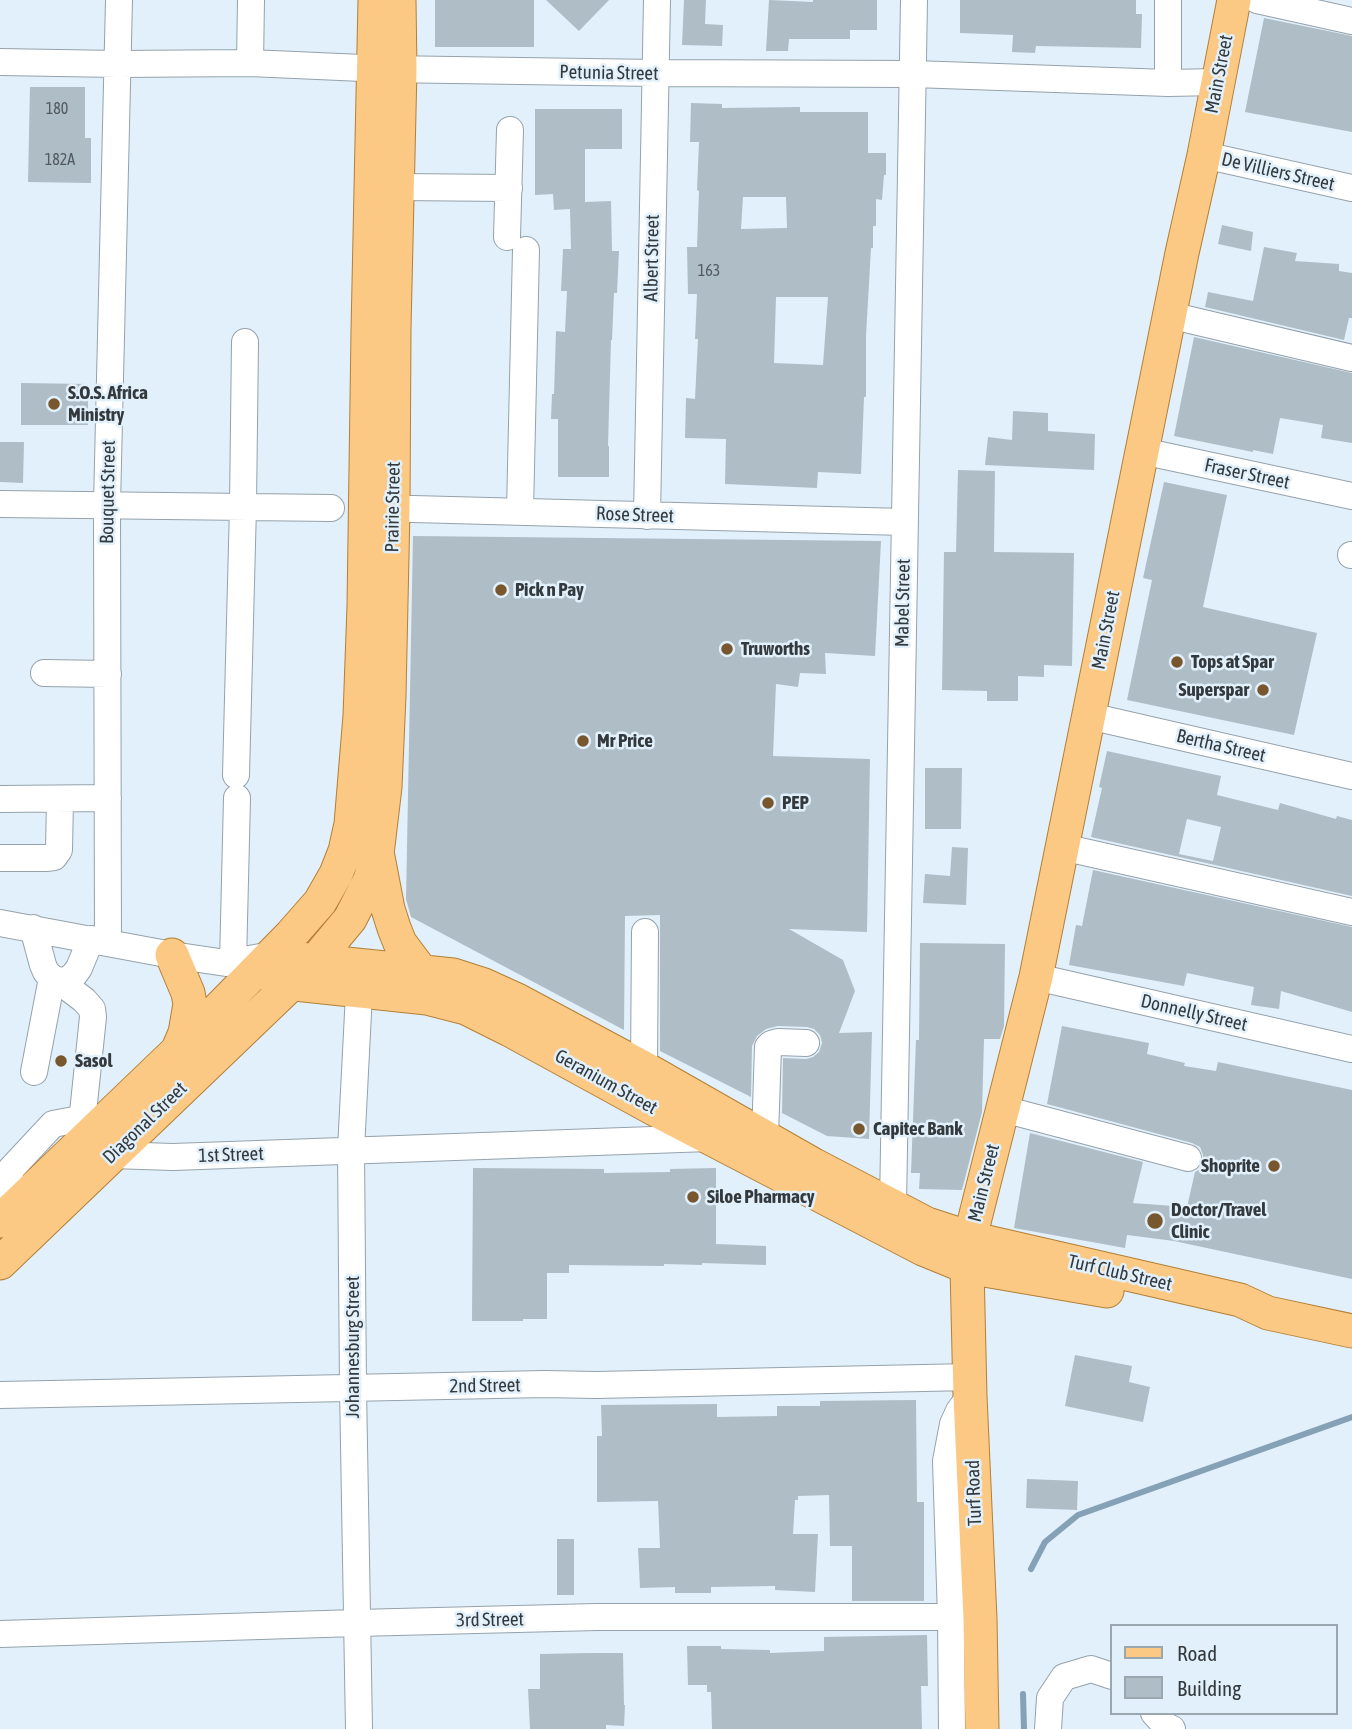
<!DOCTYPE html>
<html>
<head>
<meta charset="utf-8">
<style>
  body { margin:0 }
  #map { position:relative; width:1352px; height:1729px; overflow:hidden; background:#e1f0fa; font-family:"Asap Condensed",sans-serif }
  canvas { display:block }
  .legend { position:absolute; left:1110px; top:1624px; width:228px; height:91px; box-sizing:border-box; background:#e1f0fa; border:2px solid #9ba7ae; margin:0; padding:9px 12px; list-style:none; font-size:21px; color:#33393d }
  .legend li { display:flex; align-items:center; gap:14px; height:35px }
  .legend b { width:35px; border:2px solid #9ba7ae }
</style>
</head>
<body>
<div id="map">
<canvas width="1352" height="1729"></canvas>
<ul class="legend">
<li><b style="height:9px;background:#fcc984"></b>Road</li>
<li><b style="height:19px;background:#afbdc7"></b>Building</li>
</ul>
</div>
<script>
const c = document.querySelector('canvas').getContext('2d');
c.lineJoin = 'round';
const poly = rows => new Path2D(rows.map(r => 'M' + r).join(''));
function stroke(path, color, width, dash) { c.strokeStyle = color; c.lineWidth = width; c.lineCap = dash ? 'butt' : 'round'; c.setLineDash(dash || []); c.stroke(path); }
function paint(path, color) { c.fillStyle = color; c.fill(path, 'evenodd'); }
function write(font, color, halo, rows, align = 'center') {
  c.font = font + ' "Asap Condensed",sans-serif'; c.lineWidth = 5; c.setLineDash([]); c.textBaseline = 'middle'; c.strokeStyle = halo; c.fillStyle = color; for (const [text, x, y, turn = 0] of rows) {
    c.save(); c.translate(x, y); c.rotate((+turn || 0) * Math.PI / 180); c.textAlign = isNaN(turn) ? turn : align; if (halo) c.strokeText(text, 0, 0); c.fillText(text, 0, 0); c.restore();
  }
}
const stream = poly([
  [1031,1569,1045,1542,1078,1515,1352,1417],
  [1023,1694,1024,1729]
]);
const building = poly([
  [435,0,534,0,534,47,435,47],
  [546,0,609,0,579,31],
  [684,0,706,0,705,24,723,25,722,46,682,45],
  [769,0,813,2,813,0,877,0,877,30,850,30,850,39,789,39,788,51,766,51],
  [960,0,1136,0,1136,14,1142,14,1141,48,1036,46,1035,53,1012,52,1013,35,960,33],
  [1264,18,1352,36,1352,132,1245,112],
  [30,87,85,87,85,138,91,138,91,183,28,182],
  [691,103,722,104,722,108,800,107,800,112,868,112,868,153,886,153,886,175,884,175,882,200,876,199,876,226,873,226,873,248,871,248,866,336,866,397,864,397,861,474,818,472,817,488,725,484,726,439,685,438,686,398,695,399,698,339,695,339,697,294,688,294,687,247,697,247,699,191,697,190,699,142,690,142],
  [743,197,786,197,787,228,741,229],
  [776,297,828,297,823,365,774,363],
  [535,109,622,109,622,149,585,149,585,202,611,201,612,251,619,251,617,293,614,293,612,340,611,340,608,446,609,446,609,477,558,477,558,419,551,419,552,394,554,394,556,331,565,332,567,291,561,291,563,249,571,249,570,209,554,210,553,194,535,195],
  [1222,225,1253,232,1251,251,1218,244],
  [1264,247,1297,253,1295,261,1339,264,1339,271,1352,273,1352,318,1349,318,1344,340,1205,307,1208,292,1253,301],
  [1194,337,1352,373,1352,443,1321,438,1323,425,1280,418,1273,454,1253,450,1253,452,1174,436],
  [21,383,88,384,88,425,21,425],
  [1013,411,1048,413,1048,431,1095,434,1094,470,985,465,988,437,1012,440],
  [0,442,24,442,23,483,0,482],
  [958,470,995,471,994,552,1074,553,1072,666,1044,665,1044,677,1018,676,1018,701,987,701,987,691,942,690,944,552,956,552],
  [1164,482,1227,495,1203,607,1317,633,1294,735,1127,700,1152,580,1143,578],
  [413,536,881,541,875,656,825,653,826,674,800,673,798,687,776,684,773,756,870,759,867,932,789,929,843,960,855,991,839,1033,872,1032,869,1139,827,1136,782,1113,783,1058,806,1059,813,1057,819,1052,822,1043,820,1035,814,1029,807,1027,778,1026,766,1029,757,1036,752,1046,751,1097,660,1051,660,915,625,916,624,1030,411,917,406,899],
  [1107,751,1221,776,1217,795,1278,810,1280,803,1336,819,1337,816,1352,820,1352,896,1091,837,1102,788,1099,787],
  [1187,819,1221,827,1213,861,1179,854],
  [925,768,962,768,961,829,925,829],
  [952,847,968,848,966,905,923,903,925,874,950,876],
  [1093,870,1352,927,1352,1012,1281,991,1279,1009,1251,1005,1254,987,1187,973,1184,986,1069,965,1076,925,1082,926],
  [920,943,1005,944,1004,1026,1000,1039,984,1039,982,1112,962,1190,919,1189,920,1173,911,1173,916,1040,919,1040],
  [1062,1026,1149,1043,1147,1054,1185,1063,1184,1066,1216,1071,1218,1062,1352,1090,1352,1279,1174,1241,1127,1235,1125,1248,1014,1228,1030,1133,1143,1162,1133,1203,1187,1207,1195,1172,1200,1169,1203,1161,1203,1155,1200,1147,1192,1143,1047,1104],
  [473,1168,604,1169,604,1173,670,1172,670,1169,716,1168,716,1244,766,1246,766,1265,702,1263,702,1265,664,1264,664,1266,569,1265,569,1273,547,1273,547,1319,523,1319,523,1321,472,1321],
  [1075,1355,1132,1366,1129,1382,1150,1387,1143,1422,1065,1406],
  [916,1400,917,1502,924,1502,924,1601,852,1601,852,1546,830,1546,829,1495,798,1496,798,1500,795,1500,793,1534,818,1534,815,1592,775,1590,775,1586,711,1587,711,1593,675,1593,675,1587,640,1588,638,1548,660,1548,658,1501,597,1502,597,1436,602,1436,601,1405,717,1404,717,1417,777,1416,777,1406,820,1406,820,1401],
  [1027,1479,1078,1481,1077,1510,1026,1508],
  [557,1539,574,1539,574,1595,557,1595],
  [927,1635,928,1686,921,1686,922,1729,712,1729,711,1692,707,1692,707,1685,688,1685,687,1646,721,1646,721,1649,770,1650,770,1653,824,1651,824,1637],
  [589,1653,623,1653,624,1705,625,1705,624,1726,606,1725,606,1729,530,1729,528,1689,540,1689,540,1654]
]);
const minor = poly([
  [1257,0,1352,21],
  [0,62,117,64,250,63,385,69,656,73,914,74,1168,83,1217,82],
  [250,63,251,0],
  [1168,83,1168,0],
  [1204,155,1352,188],
  [397,187,509,188],
  [507,237,510,130],
  [1169,315,1352,358],
  [1142,451,1352,496],
  [0,504,331,508],
  [375,508,904,522],
  [520,511,526,250],
  [647,516,657,0],
  [1351,555,1352,555],
  [44,673,108,674],
  [1089,716,1352,776],
  [236,775,243,506,245,342],
  [0,799,108,798],
  [1062,847,1352,912],
  [0,858,46,858,54,857,59,850,60,799],
  [0,923,172,955,226,963,272,955],
  [33,928,43,965,46,972,52,978,59,981,84,1000,92,1009,93,1017,82,1122],
  [108,942,107,505,119,0],
  [233,962,237,798],
  [1036,977,1352,1049],
  [59,981,67,980,74,975,79,968,91,939],
  [644,1068,645,932],
  [34,1072,52,978],
  [1003,1109,1188,1158],
  [765,1137,768,1047,771,1044,778,1042,806,1043],
  [111,1155,173,1157,709,1138],
  [893,1205,914,0],
  [9,1213,8,1182,11,1169,53,1124,74,1120,82,1122,95,1130],
  [0,1395,545,1384,596,1385,970,1377],
  [0,1634,357,1623,597,1617,951,1617,980,1619],
  [1154,1713,1166,1726,1172,1729],
  [359,1729,353,1388,351,1150,360,974],
  [952,1729,951,1617,946,1461,953,1424,959,1411,970,1396],
  [1048,1729,1050,1698,1064,1677,1091,1669,1112,1676]
]);
const major = poly([
  [378,857,388,909,394,928,400,943,421,971],
  [172,955,188,993,190,1004,185,1033,179,1047],
  [298,959,453,975,484,985,517,1000,644,1068,814,1165,927,1224,970,1238,1240,1300,1268,1313,1352,1331],
  [276,982,427,998,466,1008,510,1030,656,1110,923,1249,967,1267,1107,1291],
  [0,1221,176,1052,291,935,320,902,336,874,345,851,351,824,360,716,364,606,368,331,375,0],
  [0,1263,315,961,350,919,370,880,377,854,385,787,389,696,393,509,394,329,400,69,399,0],
  [982,1729,980,1619,970,1396,967,1267,970,1238,1036,977,1182,253,1204,155,1234,0]
]);
const markers = [
  [54,404,7,"#78562e"],
  [501,590,7,"#78562e"],
  [727,649,7,"#78562e"],
  [1177,662,7,"#78562e"],
  [1263,690,7,"#78562e"],
  [583,741,7,"#78562e"],
  [768,803,7,"#78562e"],
  [61,1061,7,"#78562e"],
  [859,1129,7,"#78562e"],
  [1274,1166,7,"#78562e"],
  [693,1197,7,"#78562e"],
  [1155,1221,9,"#78562e"]
];
const numberNames = [
  ["180",57,109],
  ["182A",60,160],
  ["163",709,271]
];
const streetNames = [
  ["Petunia Street",609,73,1],
  ["Main Street",1219,74,-79],
  ["De Villiers Street",1278,172,13],
  ["Albert Street",652,258,-89],
  ["Fraser Street",1247,474,12],
  ["Bouquet Street",108,492,-89],
  ["Prairie Street",393,507,-89],
  ["Rose Street",635,515,2],
  ["Mabel Street",903,603,-89],
  ["Main Street",1106,630,-79],
  ["Bertha Street",1221,746,13],
  ["Donnelly Street",1194,1013,13],
  ["Geranium Street",606,1082,29],
  ["Diagonal Street",145,1123,-44],
  ["1st Street",231,1155,-2],
  ["Main Street",984,1183,-76],
  ["Turf Club Street",1120,1273,13],
  ["Johannesburg Street",353,1347,-90],
  ["2nd Street",485,1386,-1],
  ["Turf Road",974,1493,-92],
  ["3rd Street",490,1620,-1]
];
const poiNames = [
  ["S.O.S. Africa",68,393],
  ["Ministry",68,415],
  ["Pick n Pay",515,590],
  ["Truworths",741,649],
  ["Tops at Spar",1191,662],
  ["Superspar",1249,690,"right"],
  ["Mr Price",597,741],
  ["PEP",782,803],
  ["Sasol",75,1061],
  ["Capitec Bank",873,1129],
  ["Shoprite",1260,1166,"right"],
  ["Siloe Pharmacy",707,1197],
  ["Doctor/Travel",1171,1210],
  ["Clinic",1171,1232]
];
stroke(stream, '#84a1b5', 6);
paint(building, '#afbdc7');
stroke(minor, '#95a2ac', 28);
stroke(major, '#b47f36', 35);
stroke(minor, '#fff', 26);
stroke(major, '#fcc984', 33);
for (const [x, y, r, color] of markers) { const dot = new Path2D(); dot.arc(x, y, r, 0, 2 * Math.PI); c.fillStyle = color; c.fill(dot); stroke(dot, '#e1f0fa', 2.5); }
write('16px', '#525a60', null, numberNames);
write('19px', '#33393d', '#e1f0fa', streetNames);
write('bold 19px', '#33393d', '#e1f0fa', poiNames, 'left');
</script>
</body>
</html>
